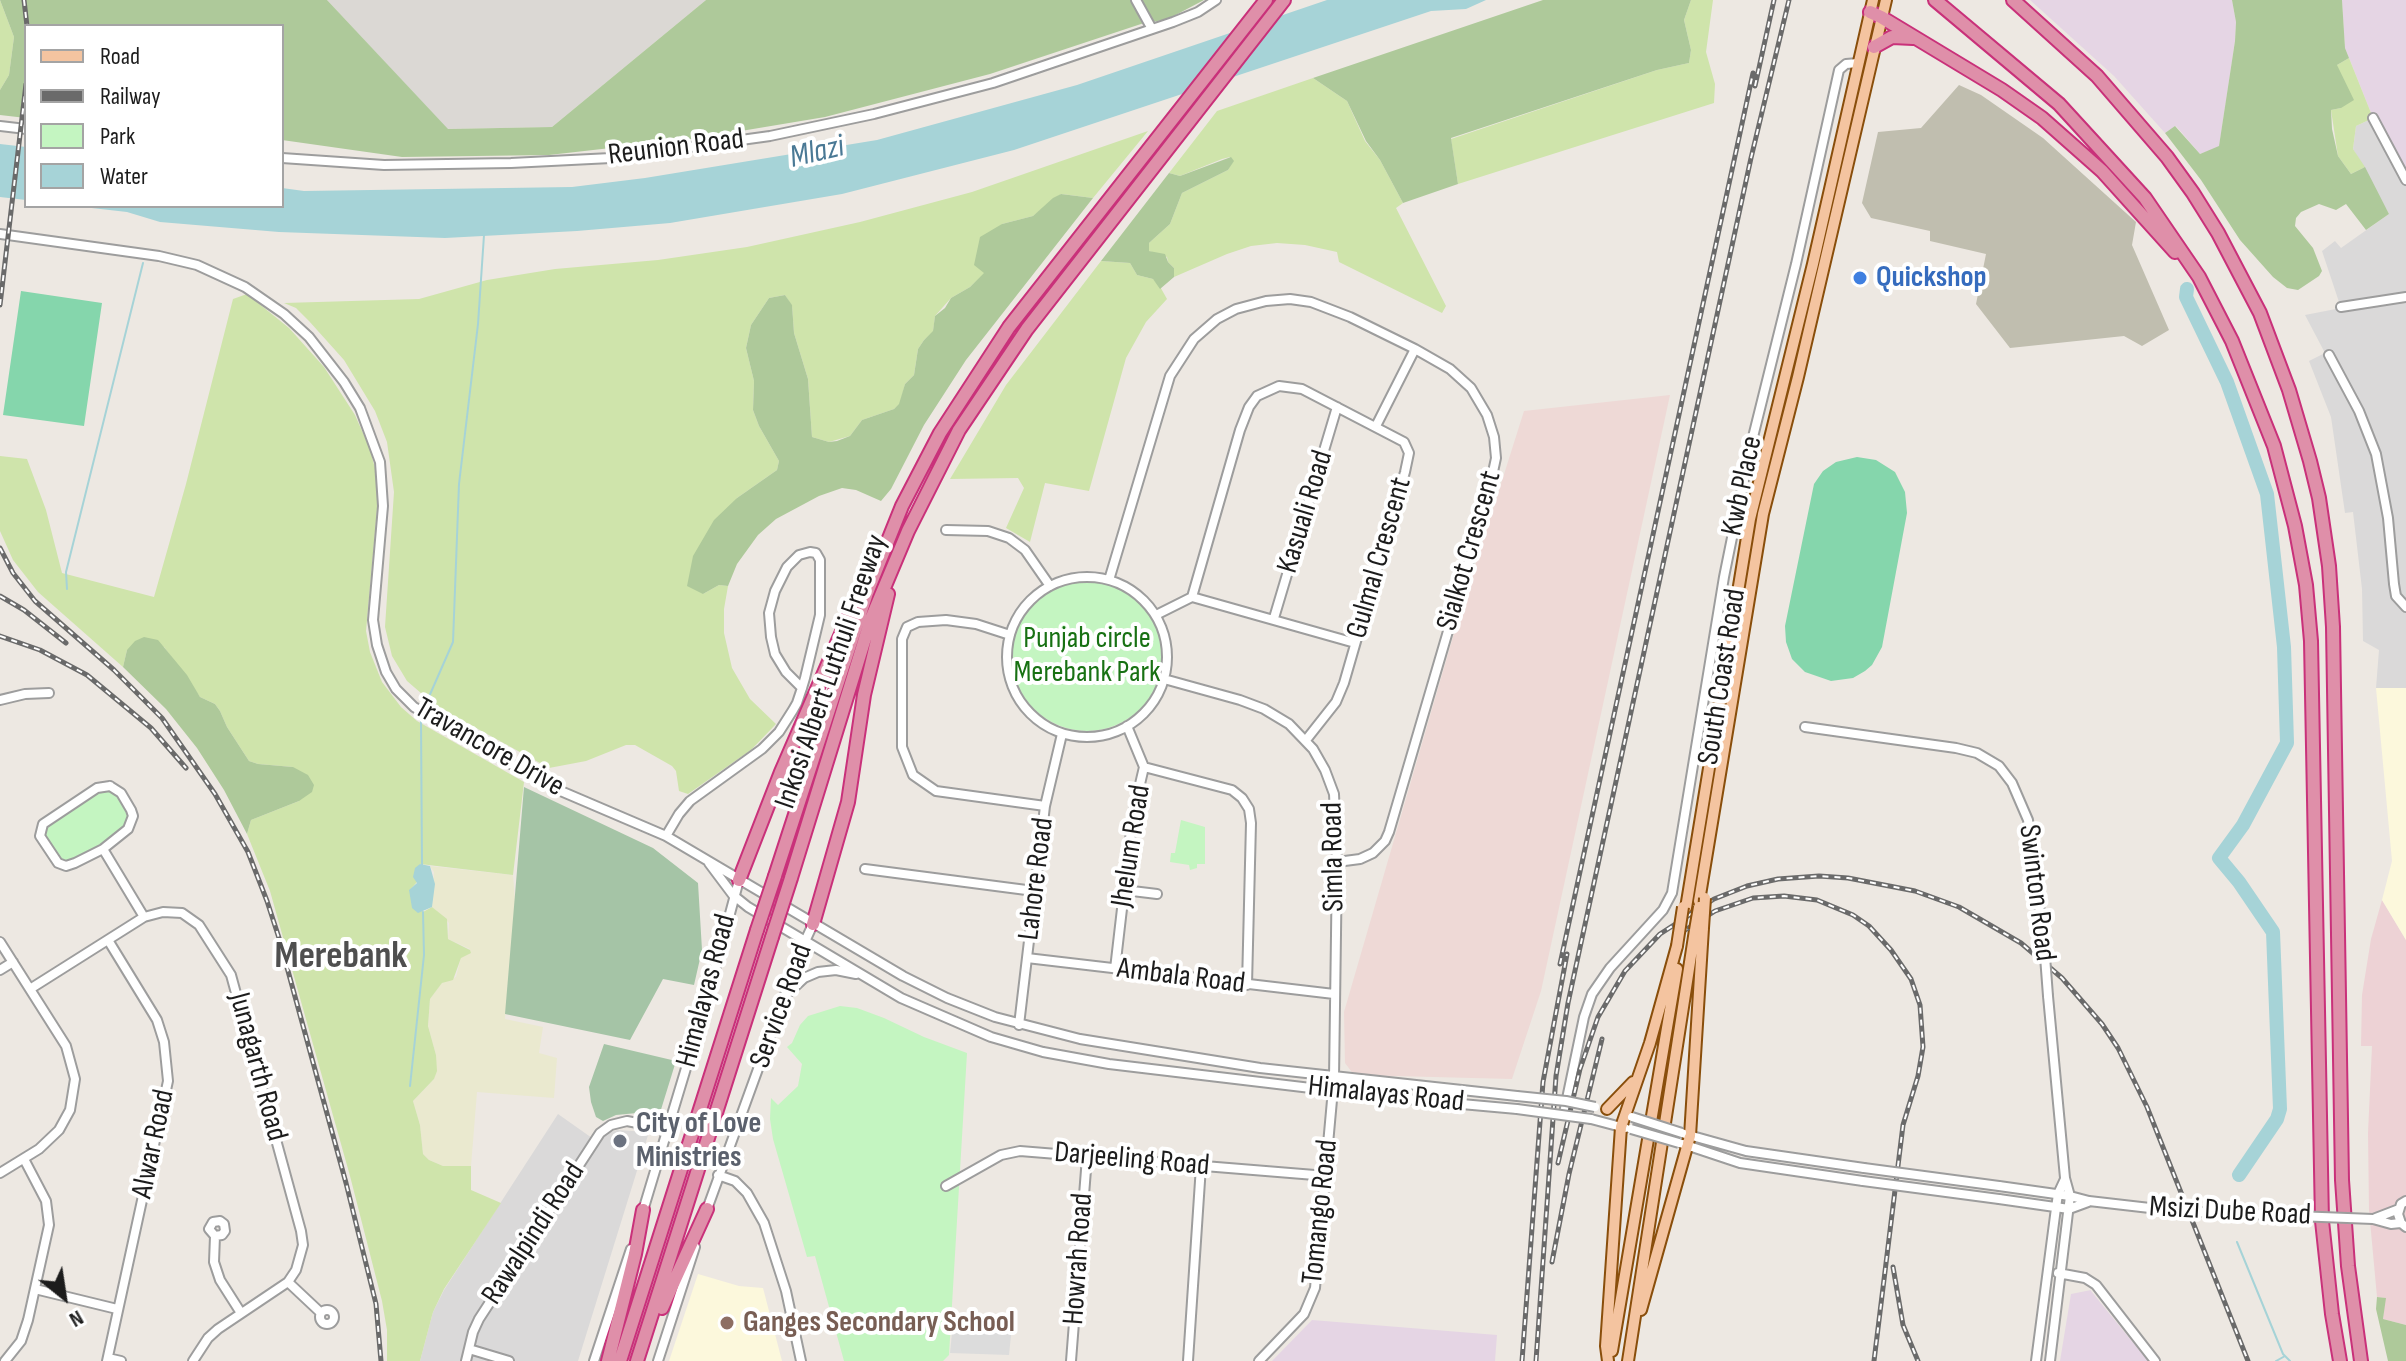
<!DOCTYPE html>
<html>
<head>
<meta charset="utf-8">
<style>
  body { margin:0 }
  #map { position:relative; width:2406px; height:1361px; overflow:hidden; background:#ede8e2; font-family:"Sofia Sans Condensed",sans-serif }
  canvas { display:block }
  .legend { position:absolute; left:24px; top:24px; width:260px; height:184px; box-sizing:border-box; background:#fff; border:2px solid #a4a4a4; margin:0; padding:10px 14px; list-style:none; font-size:24px; color:#1c1c1c }
  .legend li { display:flex; align-items:center; gap:16px; height:40px }
  .legend b { width:40px; border:2px solid #a4a4a4 }
  .north { position:absolute; left:24px; top:1257px; width:80px; height:80px; -webkit-text-stroke:6px #fff; paint-order:stroke; rotate:150deg; font-size:22px; font-weight:700; line-height:32px; text-align:center; color:#1c1c1c }
  .north::after { content:''; display:block; margin:auto; width:28px; height:36px; background:#1c1c1c; clip-path:polygon(50% 0,100% 100%,50% 72%,0 100%) }
</style>
</head>
<body>
<div id="map">
<canvas width="2406" height="1361"></canvas>
<ul class="legend">
<li><b style="height:10px;background:#f4c4a0"></b>Road</li>
<li><b style="height:10px;background:#6a6a6a"></b>Railway</li>
<li><b style="height:22px;background:#c4f5c1"></b>Park</li>
<li><b style="height:22px;background:#a6d3d7"></b>Water</li>
</ul>
<div class="north">N</div>
</div>
<script>
const c = document.querySelector('canvas').getContext('2d');
c.lineJoin = 'round';
function paint(path, color) { c.fillStyle = color; c.fill(path, 'evenodd'); }
const poly = rows => new Path2D(rows.map(r => 'M' + r).join(''));
function stroke(path, color, width, dash) { c.strokeStyle = color; c.lineWidth = width; c.lineCap = dash ? 'butt' : 'round'; c.setLineDash(dash || []); c.stroke(path); }
function write(font, color, halo, rows, align = 'center') {
  c.font = font + ' "Sofia Sans Condensed",sans-serif'; c.lineWidth = 8; c.setLineDash([]); c.textBaseline = 'middle'; c.strokeStyle = halo; c.fillStyle = color; for (const [text, x, y, turn = 0] of rows) {
    c.save(); c.translate(x, y); c.rotate((+turn || 0) * Math.PI / 180); c.textAlign = isNaN(turn) ? turn : align; if (halo) c.strokeText(text, 0, 0); c.fillText(text, 0, 0); c.restore();
  }
}
const residential = poly([
  [2373,118,2406,179,2406,688,2376,688,2379,650,2363,641,2362,589,2353,512,2345,513,2331,417,2309,361,2325,353,2305,315,2341,308,2322,251,2335,241,2341,248,2389,214,2353,149,2356,126],
  [558,1114,592,1138,617,1130,649,1132,578,1361,420,1361,433,1312,444,1290]
]);
const commercial = poly([
  [2382,900,2406,940,2406,1325,2383,1319,2385,1298,2377,1297,2369,1210,2368,1133,2372,1046,2361,1046,2362,995,2371,939]
]);
const industrial = poly([
  [2030,0,2232,0,2236,22,2235,41,2219,147,2200,154,2176,126,2165,133,2114,76],
  [2342,0,2406,0,2406,179,2373,118,2345,48],
  [2091,1290,2091,1291,2148,1361,2060,1361,2071,1294],
  [1312,1320,1497,1335,1495,1361,1272,1361]
]);
const education = poly([
  [2376,688,2406,688,2406,940,2382,900,2392,861],
  [698,1274,739,1286,763,1288,782,1361,669,1361]
]);
const military = poly([
  [1670,395,1541,991,1512,1079,1354,1075,1345,1063,1344,1012,1457,623,1524,411]
]);
const airport = poly([
  [327,0,706,0,552,127,447,129]
]);
const construction = poly([
  [1959,85,1981,95,2043,138,2136,222,2132,245,2169,330,2142,346,2124,336,2010,348,1976,304,1986,254,1930,241,1930,231,1871,218,1862,203,1878,132,1921,128]
]);
const farmland = poly([
  [430,866,513,875,515,901,505,1019,543,1027,539,1053,557,1058,554,1098,477,1092,471,1166,443,1166,429,1160,423,1154,420,1125,413,1101,434,1079,436,1055,428,1026,430,999,442,983,456,977,461,957,470,949,448,939,449,923,432,907,434,872]
]);
const grass = poly([
  [0,0,14,37,9,75,0,90],
  [1691,0,1713,0,1706,52,1715,84,1714,103,1458,184,1451,139,1657,70,1689,63,1691,50,1684,20],
  [2349,58,2373,118,2356,126,2353,149,2365,167,2351,174,2338,156,2331,110,2341,108,2337,65],
  [1313,78,1347,101,1365,141,1380,160,1403,203,1396,208,1446,306,1442,313,1339,262,1337,252,1305,245,1277,243,1251,246,1227,254,1174,277,1174,268,1168,262,1167,257,1149,251,1149,243,1170,224,1182,193,1228,170,1233,161,1230,157,1222,159,1180,176,1169,173,1217,111],
  [1148,131,1093,198,1061,194,1033,216,1002,224,985,273,970,287,951,298,935,316,933,332,924,340,918,349,914,375,905,384,900,404,894,409,862,420,850,436,829,442,812,437,808,379,794,333,792,306,785,295,769,298,751,325,746,348,754,381,753,410,759,426,779,461,777,470,737,498,703,594,719,585,728,586,724,609,724,633,732,668,750,699,776,724,751,750,688,794,679,791,676,771,672,766,635,745,626,745,586,761,549,768,436,706,407,681,392,656,385,627,394,492,387,442,375,411,344,360,309,321,296,308,284,303,419,299,487,280,555,269,658,260,747,247,860,222,972,192],
  [1101,261,1130,263,1137,275,1153,279,1158,283,1167,299,1146,322,1126,358,1089,491,1045,483,1030,542,1006,528,1024,488,1018,478,950,479,1006,385],
  [247,294,289,328,324,367,355,415,370,449,378,480,378,498,366,631,370,652,382,682,401,707,417,721,524,782,513,875,420,864,417,882,410,890,423,912,432,907,447,919,448,939,470,950,471,953,461,958,453,980,442,983,430,999,428,1026,436,1055,437,1071,434,1079,413,1101,420,1125,423,1154,429,1160,443,1166,471,1166,471,1190,501,1203,444,1289,433,1312,420,1361,387,1361,387,1330,382,1301,350,1176,270,891,247,834,251,820,299,801,293,767,258,764,249,761,227,727,220,711,215,704,200,697,164,647,127,650,123,667,38,592,13,560,0,531,0,456,27,459,46,510,62,573,154,597,186,484,233,299]
]);
const forest = poly([
  [0,0,327,0,448,129,552,127,706,0,1204,0,1168,19,1141,24,990,74,825,117,699,138,549,155,402,157,282,140,282,26,26,26,26,118,0,115,0,90,9,75,14,37],
  [1543,0,1691,0,1684,20,1691,50,1689,63,1657,70,1451,138,1458,184,1403,203,1380,160,1366,141,1347,101,1313,78],
  [2232,0,2342,0,2345,48,2349,58,2337,65,2354,100,2341,108,2331,110,2332,129,2338,156,2351,174,2365,167,2389,214,2366,230,2346,204,2336,210,2319,204,2301,212,2296,218,2295,226,2313,248,2322,271,2319,276,2298,290,2287,288,2273,277,2240,240,2201,180,2165,133,2175,126,2200,154,2219,146,2235,41,2236,22],
  [1231,157,1234,161,1228,170,1182,193,1170,224,1149,243,1149,251,1165,254,1168,262,1174,268,1174,277,1160,289,1153,279,1137,275,1130,263,1101,261,1169,173,1180,176],
  [1061,194,1093,198,966,360,924,425,891,489,881,501,856,490,842,488,819,496,776,519,758,535,737,564,728,586,719,585,703,594,687,586,693,556,714,520,737,498,777,470,779,461,759,426,753,410,754,381,746,348,751,325,769,298,785,295,792,305,794,333,808,379,812,437,829,442,837,441,850,436,862,420,894,409,899,404,905,384,914,375,918,349,924,340,933,331,935,316,945,308,951,298,970,287,984,273,974,265,980,237,1002,224,1033,216,1053,198],
  [144,637,158,640,187,675,200,697,215,704,220,711,227,727,249,761,258,764,293,767,308,775,314,785,312,792,299,801,251,820,247,834,224,790,197,748,166,709,123,667,127,650,135,641],
  [2377,1297,2386,1298,2383,1319,2406,1325,2406,1361,2388,1361,2376,1309]
]);
const cemetery = poly([
  [524,787,653,848,698,883,702,950,694,985,663,979,630,1040,505,1014],
  [604,1044,676,1061,659,1116,654,1119,637,1113,616,1115,603,1121,596,1117,591,1102,589,1087]
]);
const park = poly([
  '1012 656a75 75 0 1 1 150 0a75 75 0 1 1-150 0Z',
  [106,790,116,792,128,810,125,828,98,848,70,862,60,860,44,835,45,829,50,822,96,792],
  [1181,820,1205,827,1205,864,1197,864,1197,868,1190,870,1189,865,1170,862,1171,853,1175,853],
  [840,1006,857,1008,884,1018,924,1037,967,1053,949,1355,943,1361,844,1361,815,1256,807,1257,773,1139,770,1119,771,1098,778,1105,798,1086,802,1064,787,1047,792,1043,800,1025,808,1016]
]);
const pitch = poly([
  [21,291,102,303,84,426,3,415],
  [1857,457,1876,460,1895,472,1905,492,1907,513,1882,647,1872,665,1865,671,1853,678,1831,681,1805,672,1792,659,1786,642,1785,626,1814,484,1823,471,1836,462]
]);
const parking = poly([
  [954,1313,1013,1316,1009,1355,950,1353]
]);
const water = poly([
  [1327,0,1486,0,1466,9,1431,11,1014,150,842,194,670,223,577,231,445,238,279,232,160,222,127,212,74,206,282,206,282,188,304,191,572,187,645,178,877,140,1077,85],
  [0,144,26,147,26,200,0,197],
  [420,864,430,866,435,884,432,907,418,913,412,908,409,890,417,883,413,877,415,868]
]);
const stream = poly([
  [67,589,66,572,143,263],
  [428,699,453,642,459,484,478,324,484,235],
  [421,720,422,866],
  [410,1086,424,955,423,912],
  [2237,1242,2283,1354,2290,1361],
  [2276,1361,2285,1356]
]);
const river = poly([
  [2187,289,2186,297,2227,382,2267,494,2284,647,2287,743,2243,825,2219,858,2239,882,2273,932,2280,1109,2277,1119,2239,1175]
]);
const minor = poly([
  [1136,0,1152,29],
  [2373,118,2406,180],
  [0,126,26,129],
  [282,158,384,165,511,163,611,158,770,136,874,114,993,83,1173,22,1198,12,1216,0],
  [0,234,159,256,197,265,245,287,284,314,309,337,344,382,360,408,380,462,383,506,373,620,377,645,386,672,396,689,414,707,493,754,556,789,666,836,903,976,947,998,995,1017,1080,1039,1260,1068,1517,1096],
  [2341,307,2406,297],
  [2329,355,2359,411,2376,454,2388,518,2394,584,2396,596,2406,607],
  [1376,426,1415,349],
  [946,530,988,531,1009,538,1025,550,1050,586],
  '1007 657a80 80 0 1 1 160 0a80 80 0 1 1-160 0Z',
  [1109,580,1170,376,1194,339,1217,319,1236,309,1266,301,1290,299,1311,302,1350,317,1415,349,1450,369,1471,388,1487,415,1494,437,1496,458,1488,495,1389,832,1385,841,1373,853,1360,859,1337,862],
  [1192,597,1355,643],
  [1156,615,1192,597,1240,430,1249,407,1257,396,1279,386,1302,389,1404,442,1409,453,1405,472,1344,683,1336,702,1306,740],
  [1274,618,1337,407],
  [1010,635,976,624,946,620,918,622,907,627,902,639,902,747,913,775,936,791,1045,806],
  [1164,679,1240,700,1264,709,1289,724,1313,749,1325,770,1334,794,1337,862,1334,1078,1315,1288,1304,1314,1259,1361],
  [0,700,25,694,49,693],
  [1805,727,1956,748,1977,753,1999,766,2012,783,2028,820,2044,943],
  [1144,767,1232,790,1242,798,1249,809,1251,823,1247,985],
  [110,786,121,793,131,810,133,816,128,829,103,849,75,863,66,866,58,863,40,836,43,824,97,788,110,786],
  [666,836,679,814,690,801,762,749,779,732,793,710,797,703,802,688,805,678,820,615,820,560,816,553,810,552,799,555,787,567,775,591,769,613,771,637,775,654,786,672,802,688],
  [103,849,144,917],
  [709,863,733,895,748,907,901,998,991,1037,1043,1052,1109,1064,1395,1098,1517,1109],
  [865,869,1034,891],
  [1124,890,1157,894],
  [0,942,66,1046,75,1079,70,1110,59,1130,39,1149,0,1173],
  [1027,958,1334,994],
  [1115,969,1133,814,1144,767,1127,726],
  [0,970,13,962],
  [30,989,144,917,163,912,182,913,199,925,231,975,301,1231,303,1245,296,1270,288,1282,218,1329,208,1338,193,1361],
  [789,992,804,978,818,972,836,970,856,974],
  [2048,996,2065,1178,2070,1196,2050,1361],
  [1019,1025,1045,806,1062,734],
  [1564,1113,1584,1017,1592,994,1610,968,1663,910,1672,893,1724,577,1750,449,1796,264,1839,70,1846,64,1858,63],
  [1591,1119,1625,1128],
  [1685,1134,1746,1151,1864,1168],
  [1683,1144,1740,1163,1863,1181],
  [718,1175,735,1181,747,1193,764,1223,786,1291,801,1361],
  [946,1186,1001,1155,1020,1151,1327,1176],
  [1999,1186,2070,1196,2089,1201,2176,1211],
  [1999,1199,2069,1209,2088,1202],
  [2406,1201,2401,1204,2398,1214,2401,1223,2406,1227],
  [706,1212,802,948,813,924],
  [2200,1212,2296,1216],
  [642,1214,709,992,739,880],
  [2373,1219,2391,1224,2401,1223],
  [2373,1219,2399,1209],
  [215,1236,222,1235,225,1231,224,1224,220,1221,213,1222,209,1229,215,1236,214,1262,220,1280,241,1313],
  [2058,1273,2085,1278,2096,1285,2155,1361],
  [288,1282,321,1313],
  [35,1289,117,1309],
  '320 1317a7 7 0 1 1 14 0a7 7 0 1 1-14 0Z',
  [469,1349,509,1361],
  [108,1358,121,1361],
  [5,1361,21,1341,28,1320,49,1225,46,1201,24,1159],
  [107,1361,168,1081,164,1042,157,1020,108,940],
  [466,1361,473,1332,479,1319,600,1133,611,1125,627,1121,668,1129],
  [594,1361,631,1249],
  [658,1361,695,1247],
  [1071,1361,1087,1157],
  [1188,1361,1201,1166],
  [2036,1361,2056,1208,2058,1194,2065,1179]
]);
const major = poly([
  [1699,901,1763,514,1798,377,1886,0],
  [1686,908,1750,519,1813,264,1873,0],
  [1607,1109,1633,1082],
  [1641,1310,1690,1136,1703,928],
  [1612,1351,1677,969],
  [1608,1361,1606,1346,1621,1127,1650,1043,1677,946],
  [1628,1361,1695,930]
]);
const highway = poly([
  [1935,0,2059,104,2145,198,2199,277,2232,341,2274,446,2295,526,2306,585,2311,641,2322,1221,2332,1314,2340,1361],
  [2013,0,2097,76,2167,157,2193,193,2218,233,2260,313,2289,390,2310,461,2319,498,2329,566,2333,627,2342,1180,2348,1266,2361,1361],
  [1870,12,1881,17,2002,90,2042,118,2102,171,2175,252],
  [1874,47,1892,37,1913,38],
  [775,876,867,593,902,506,940,433,1009,327,1266,0],
  [791,878,871,619,908,531,959,430,1027,329,1284,0],
  [739,880,781,772,861,588],
  [813,924,848,802,864,695,888,594],
  [662,1308,707,1209],
  [608,1361,635,1254,643,1210],
  [620,1361,757,930],
  [637,1361,772,937]
]);
const rail = poly([
  [24,0,27,26],
  [1755,86,1774,0],
  [0,305,26,84],
  [0,548,13,573,35,601,114,670,162,718,215,794,248,852,267,901,279,938,346,1183,376,1304,381,1361],
  [0,596,24,610,66,643],
  [0,636,40,650,87,675,151,728,186,768],
  [1682,932,1715,911,1753,898,1784,896,1817,900,1853,915,1869,926,1891,950,1911,979,1920,1005,1923,1047,1918,1076,1903,1125,1874,1361],
  [1560,964,1753,73],
  [1558,1163,1580,1069,1598,1017,1625,971,1660,934,1714,899,1747,886,1778,879,1819,876,1848,878,1915,891,1959,907,2021,943,2062,978,2102,1024,2118,1048,2147,1107,2248,1361],
  [1552,1262,1569,1174,1602,1039],
  [1893,1267,1903,1325,1918,1361],
  [1522,1361,1543,1082,1567,954],
  [1536,1361,1556,1076,1568,1003,1751,158,1789,0]
]);
const minorBridge = poly([
  [2044,943,2048,996],
  [1517,1096,1566,1101,1595,1107],
  [1517,1109,1591,1119],
  [1632,1117,1682,1133],
  [1631,1129,1679,1143],
  [1864,1168,1999,1186],
  [1863,1181,1999,1199],
  [2176,1211,2200,1212],
  [2296,1216,2373,1219]
]);
const majorBridge = poly([
  [1703,928,1705,898],
  [1695,930,1699,907],
  [1677,946,1683,907]
]);
const highwayBridge = poly([
  [757,930,775,876],
  [772,937,791,878]
]);
const markers = [
  [1860,278,8,"#3f7fe0"],
  [620,1141,8,"#6b7280"],
  [727,1323,8,"#8d6e63"]
];
const streetNames = [
  ["Reunion Road",676,148,-7],
  ["Kwb Place",1743,486,-78],
  ["Kasuali Road",1306,512,-73],
  ["Sialkot Crescent",1470,551,-74],
  ["Gulmal Crescent",1380,558,-74],
  ["Inkosi Albert Luthuli Freeway",832,672,-71],
  ["South Coast Road",1723,677,-81],
  ["Travancore Drive",489,748,30],
  ["Jhelum Road",1132,846,-81],
  ["Simla Road",1334,857,-91],
  ["Lahore Road",1037,879,-83],
  ["Swinton Road",2036,893,83],
  ["Ambala Road",1181,977,7],
  ["Himalayas Road",707,991,-75],
  ["Service Road",782,1006,-70],
  ["Junagarth Road",257,1067,75],
  ["Himalayas Road",1386,1095,6],
  ["Alwar Road",154,1144,-78],
  ["Darjeeling Road",1132,1160,5],
  ["Tomango Road",1321,1212,-84],
  ["Msizi Dube Road",2230,1212,3],
  ["Rawalpindi Road",534,1234,-57],
  ["Howrah Road",1079,1259,-86]
];
const shopNames = [
  ["Quickshop",1876,278]
];
const parkNames = [
  ["Punjab circle",1087,639],
  ["Merebank Park",1087,673]
];
const worshipNames = [
  ["City of Love",636,1124],
  ["Ministries",636,1158]
];
const educationNames = [
  ["Ganges Secondary School",743,1323]
];
const waterNames = [
  ["Mlazi",817,153,-13]
];
const districtNames = [
  ["Merebank",341,957]
];
paint(residential, '#dad9d9');
paint(commercial, '#edd2d5');
paint(industrial, '#e5d5e4');
paint(education, '#fcf8dc');
paint(military, '#eed9d6');
paint(airport, '#dbd8d4');
paint(construction, '#c0beaf');
paint(farmland, '#eae9cf');
paint(grass, '#cfe4ab');
paint(forest, '#aec99a');
paint(cemetery, '#a5c4a6');
paint(park, '#c4f5c1');
paint(pitch, '#85d6ac');
paint(parking, '#dcdcdc');
paint(water, '#a6d3d7');
stroke(stream, '#a6d3d7', 2);
stroke(river, '#a6d3d7', 14);
stroke(minor, '#9d9d9d', 12);
stroke(major, '#894e0b', 14);
stroke(highway, '#c9317a', 16);
stroke(minor, '#fff', 8);
stroke(major, '#f4c4a0', 10);
stroke(highway, '#df8fa9', 12);
stroke(rail, '#6a6a6a', 5);
stroke(rail, '#fff', 2, [6]);
stroke(minorBridge, '#9d9d9d', 12, []);
stroke(majorBridge, '#894e0b', 14, []);
stroke(highwayBridge, '#c9317a', 16, []);
stroke(minorBridge, '#fff', 8);
stroke(majorBridge, '#f4c4a0', 10);
stroke(highwayBridge, '#df8fa9', 12);
for (const [x, y, r, color] of markers) { const dot = new Path2D(); dot.arc(x, y, r, 0, 2 * Math.PI); c.fillStyle = color; c.fill(dot); stroke(dot, '#fff', 3); }
write('30px', '#1c1c1c', '#fff', streetNames);
write('bold 30px', '#366cbe', '#fff', shopNames, 'left');
write('30px', '#187113', '#fff', parkNames);
write('bold 30px', '#5b616d', '#fff', worshipNames, 'left');
write('bold 30px', '#785e54', '#fff', educationNames, 'left');
write('italic 32px', '#4a7995', '#fff', waterNames);
write('bold 38px', '#4f4f4f', '#fff', districtNames);
</script>
</body>
</html>
